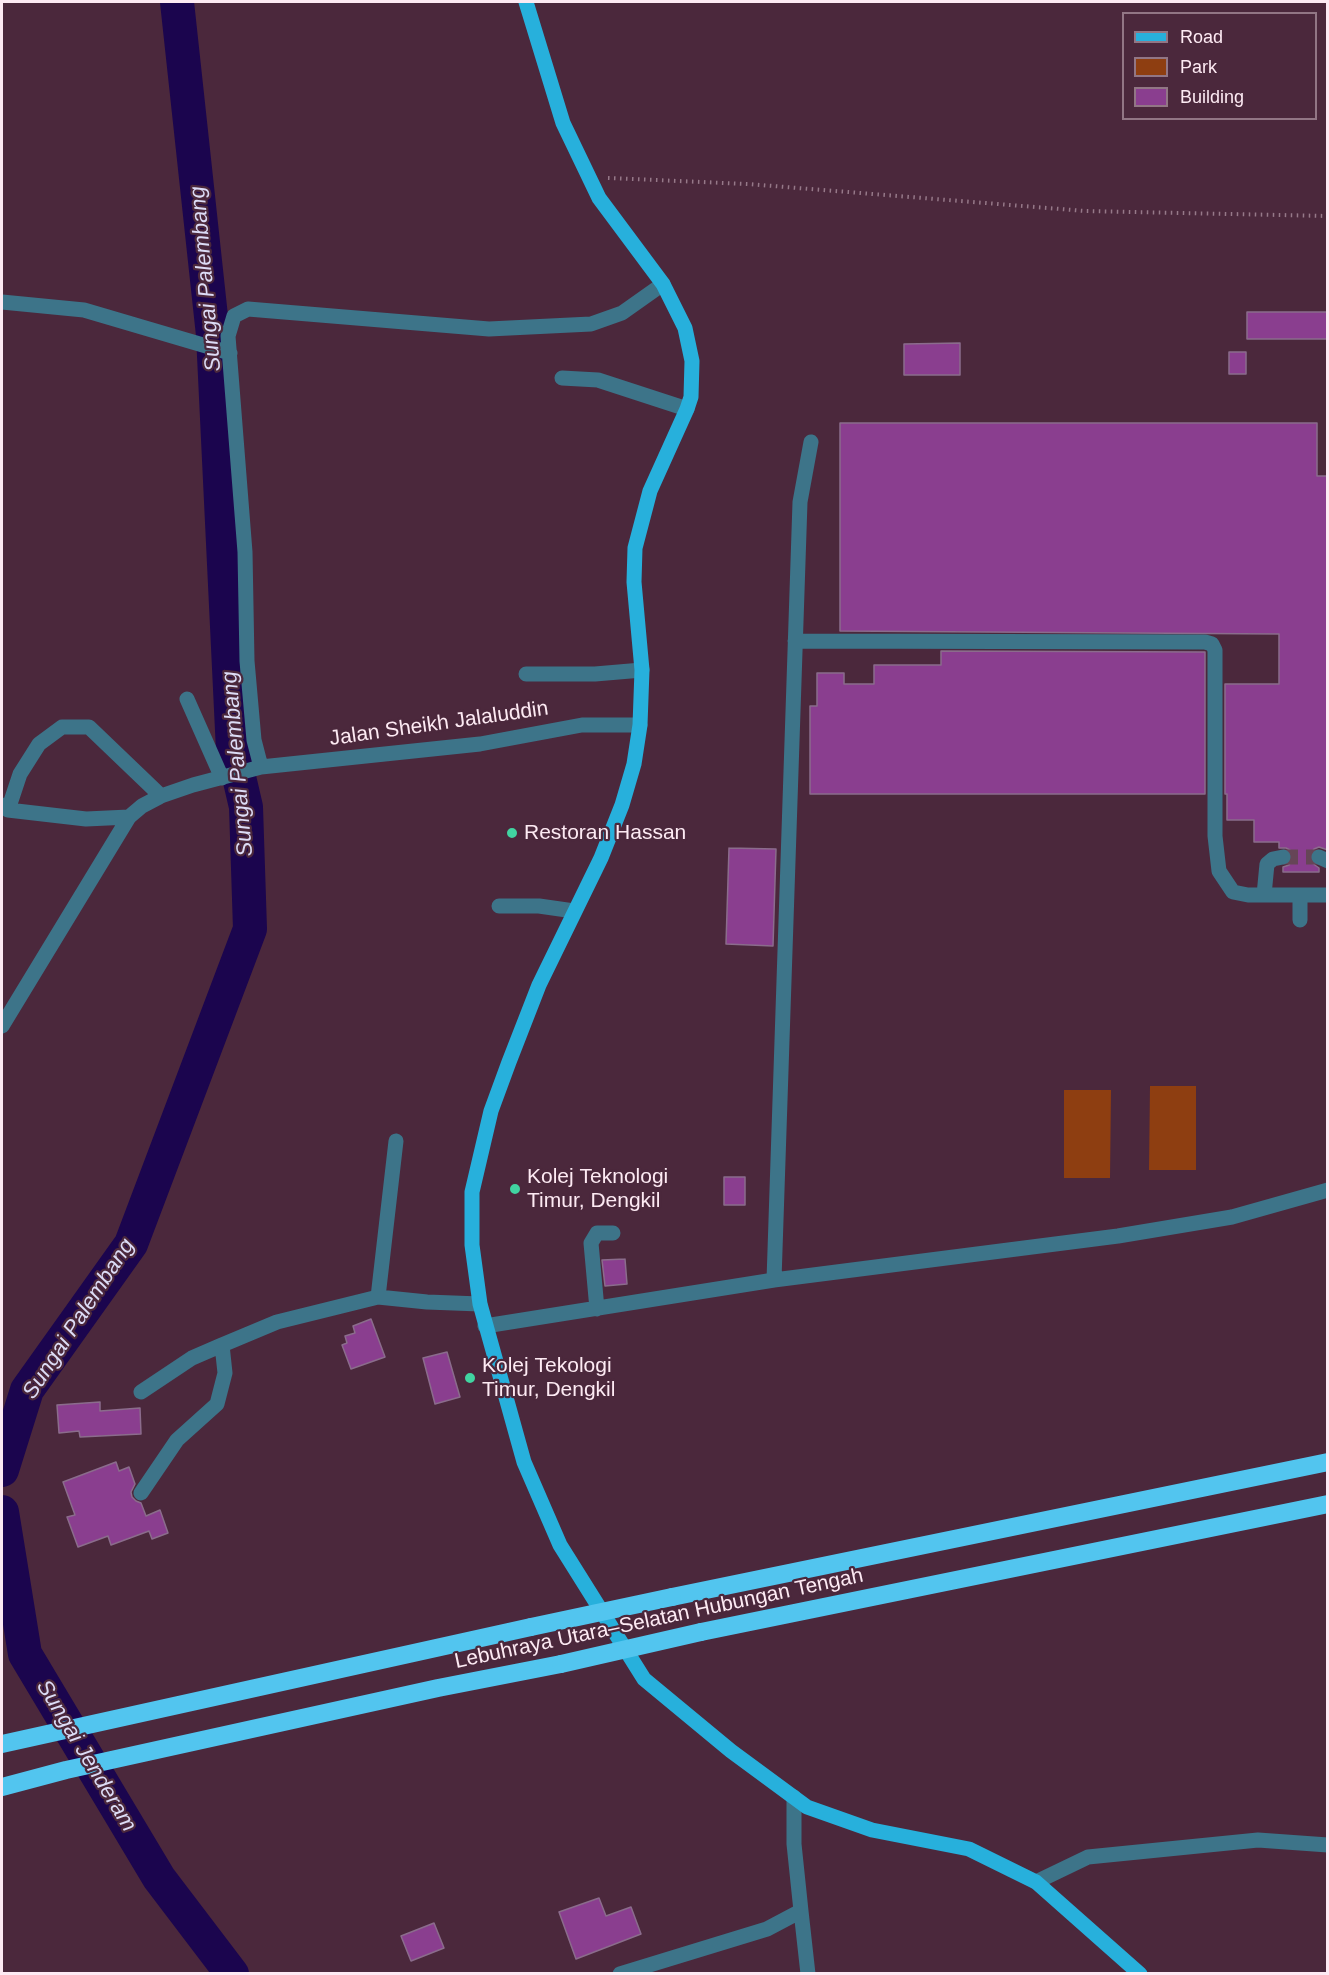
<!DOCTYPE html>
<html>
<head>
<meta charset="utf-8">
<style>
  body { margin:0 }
  #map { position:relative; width:1329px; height:1975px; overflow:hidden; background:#4b283c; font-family:Helvetica,sans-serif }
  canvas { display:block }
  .frame { position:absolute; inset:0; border:3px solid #fdeaf3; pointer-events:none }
  .legend { position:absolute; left:1122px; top:12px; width:195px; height:108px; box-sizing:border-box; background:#4b283c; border:2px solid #927685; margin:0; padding:8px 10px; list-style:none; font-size:18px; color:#fdeaf3 }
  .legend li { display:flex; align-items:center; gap:12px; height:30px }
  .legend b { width:30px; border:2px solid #927685 }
</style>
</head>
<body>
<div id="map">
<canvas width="1329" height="1975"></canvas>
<div class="frame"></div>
<ul class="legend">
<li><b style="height:8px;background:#27b0dc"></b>Road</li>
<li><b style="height:16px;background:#8e3e11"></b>Park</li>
<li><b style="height:16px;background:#8a3e8f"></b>Building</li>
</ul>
</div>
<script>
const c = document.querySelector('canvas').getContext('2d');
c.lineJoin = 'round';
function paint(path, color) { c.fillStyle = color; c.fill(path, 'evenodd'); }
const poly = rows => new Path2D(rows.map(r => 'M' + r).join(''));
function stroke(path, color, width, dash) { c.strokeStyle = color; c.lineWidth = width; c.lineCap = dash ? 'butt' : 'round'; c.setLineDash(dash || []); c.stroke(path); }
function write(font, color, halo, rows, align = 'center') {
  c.font = font + ' Helvetica,sans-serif'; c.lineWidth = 4.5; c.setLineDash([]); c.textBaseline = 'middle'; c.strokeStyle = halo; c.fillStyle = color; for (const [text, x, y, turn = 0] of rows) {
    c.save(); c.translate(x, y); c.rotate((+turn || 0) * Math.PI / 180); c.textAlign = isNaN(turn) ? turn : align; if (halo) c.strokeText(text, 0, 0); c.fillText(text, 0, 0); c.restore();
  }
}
const green = poly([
  [1150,1086,1196,1086,1196,1170,1149,1170],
  [1064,1090,1111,1090,1110,1178,1064,1178]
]);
const river = poly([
  [2,1470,27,1390,131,1244,250,929,246,807,233,751,213,335,177,2],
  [2,1512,25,1654,159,1878,232,1974]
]);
const building = poly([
  [1247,312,1328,312,1328,339,1247,339,1247,312],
  [960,343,960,375,904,375,904,344,960,343],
  [1229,352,1246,352,1246,374,1229,374,1229,352],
  [840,423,1317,423,1317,476,1328,476,1328,850,1319,847,1314,849,1309,857,1312,863,1319,868,1319,872,1283,872,1283,867,1289,865,1292,860,1290,850,1286,848,1279,848,1279,842,1254,842,1254,820,1227,820,1227,794,1225,794,1225,684,1279,684,1279,634,840,631,840,423],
  [941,651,1205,652,1205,794,810,794,810,706,817,706,817,673,844,673,844,684,874,684,874,665,941,665,941,651],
  [729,848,776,849,773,946,726,944,729,848],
  [724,1177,745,1177,745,1205,724,1205,724,1177],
  [625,1259,627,1284,605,1286,602,1260,625,1259],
  [371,1319,385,1357,351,1369,342,1345,347,1343,345,1336,355,1333,353,1326,371,1319],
  [447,1352,460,1397,435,1404,423,1358,447,1352],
  [100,1402,100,1411,140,1408,141,1434,80,1437,79,1431,59,1433,57,1405,100,1402],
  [116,1462,119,1471,129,1467,135,1484,131,1492,132,1497,136,1501,141,1503,146,1516,160,1510,168,1533,152,1539,149,1531,111,1545,108,1536,78,1547,67,1517,75,1515,63,1482,116,1462],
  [599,1898,606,1916,631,1907,641,1934,576,1959,559,1912,599,1898],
  [434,1923,444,1948,411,1961,401,1936,434,1923]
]);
const minorTunnel = poly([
  [1283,857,1319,857]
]);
const path = poly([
  [608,178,748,184,1085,211,1328,216]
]);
const minor = poly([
  [2,302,84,310,230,353],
  [562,378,598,380,687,409],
  [795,641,1205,642,1212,644,1215,650,1215,836,1219,871,1233,892,1248,895,1328,895],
  [526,674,595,674,642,670],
  [187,699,222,778],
  [261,767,254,740,247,661,245,552,228,336,234,316,248,309,489,329,591,324,622,313,663,284],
  [2,805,8,810,86,819,129,817],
  [8,810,20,774,39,744,62,727,89,727,161,796],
  [1319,857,1328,861],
  [1264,895,1267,864,1273,859,1283,857],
  [1300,895,1300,920],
  [499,906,539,906,574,911],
  [2,1026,129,817,142,806,161,796,193,785,261,767,480,744,582,725,640,725],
  [774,1280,800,502,811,442],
  [378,1297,396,1141],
  [597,1309,591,1243,597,1233,613,1233],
  [485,1326,774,1280,1118,1236,1232,1217,1328,1190],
  [141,1392,192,1358,222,1345],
  [141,1493,177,1440,217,1404,225,1373,222,1345,277,1322,378,1297,427,1302,480,1304],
  [1036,1882,1088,1857,1258,1840,1328,1845],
  [801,1911,808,1974],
  [620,1974,767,1929,801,1911,794,1844,794,1797]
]);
const major = poly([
  [526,2,563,123,599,198,663,284,685,328,692,361,691,397,687,409,650,491,635,548,634,582,642,670,640,725,634,764,622,805,601,858,539,985,509,1062,491,1111,472,1192,472,1245,480,1304,524,1462,560,1545,644,1679,731,1751,807,1807,872,1830,969,1849,1036,1882,1140,1974]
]);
const highway = poly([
  [672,1597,1328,1462],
  [701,1632,1328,1504],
  [2,1744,531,1627],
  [2,1787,66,1770,438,1688,561,1664]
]);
const highwayBridge = poly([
  [531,1627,672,1597],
  [561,1664,701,1632]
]);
const markers = [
  [512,833,6,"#41d4a1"],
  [515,1189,6,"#41d4a1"],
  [470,1378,6,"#41d4a1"]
];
const streetNames = [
  ["Jalan Sheikh Jalaluddin",439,724,-8],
  ["Lebuhraya Utara–Selatan Hubungan Tengah",659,1619,-12]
];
const poiNames = [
  ["Restoran Hassan",524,833],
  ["Kolej Teknologi",527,1177],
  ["Timur, Dengkil",527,1201],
  ["Kolej Tekologi",482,1366],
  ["Timur, Dengkil",482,1390]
];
const waterNames = [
  ["Sungai Palembang",206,279,-95],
  ["Sungai Palembang",238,764,-95],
  ["Sungai Palembang",79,1319,-57],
  ["Sungai Jenderam",86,1756,59]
];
paint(green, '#8e3e11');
stroke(river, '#1b054e', 34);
paint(building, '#8a3e8f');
stroke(building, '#8b6c8c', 1.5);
stroke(minorTunnel, '#664557', 15, [15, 8]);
stroke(path, '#967989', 4, [1.5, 4.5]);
stroke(minor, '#3d7489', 15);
stroke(major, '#27b0dc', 15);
stroke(highway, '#52c5ef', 18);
stroke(highwayBridge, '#52c5ef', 18);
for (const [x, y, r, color] of markers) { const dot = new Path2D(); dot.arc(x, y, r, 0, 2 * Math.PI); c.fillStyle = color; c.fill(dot); stroke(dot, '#4b283c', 2); }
write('21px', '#fdeaf3', '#4b283c', streetNames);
write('21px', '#fdeaf3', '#4b283c', poiNames, 'left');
write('italic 22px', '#dcdcf6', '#4b283c', waterNames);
</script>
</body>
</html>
